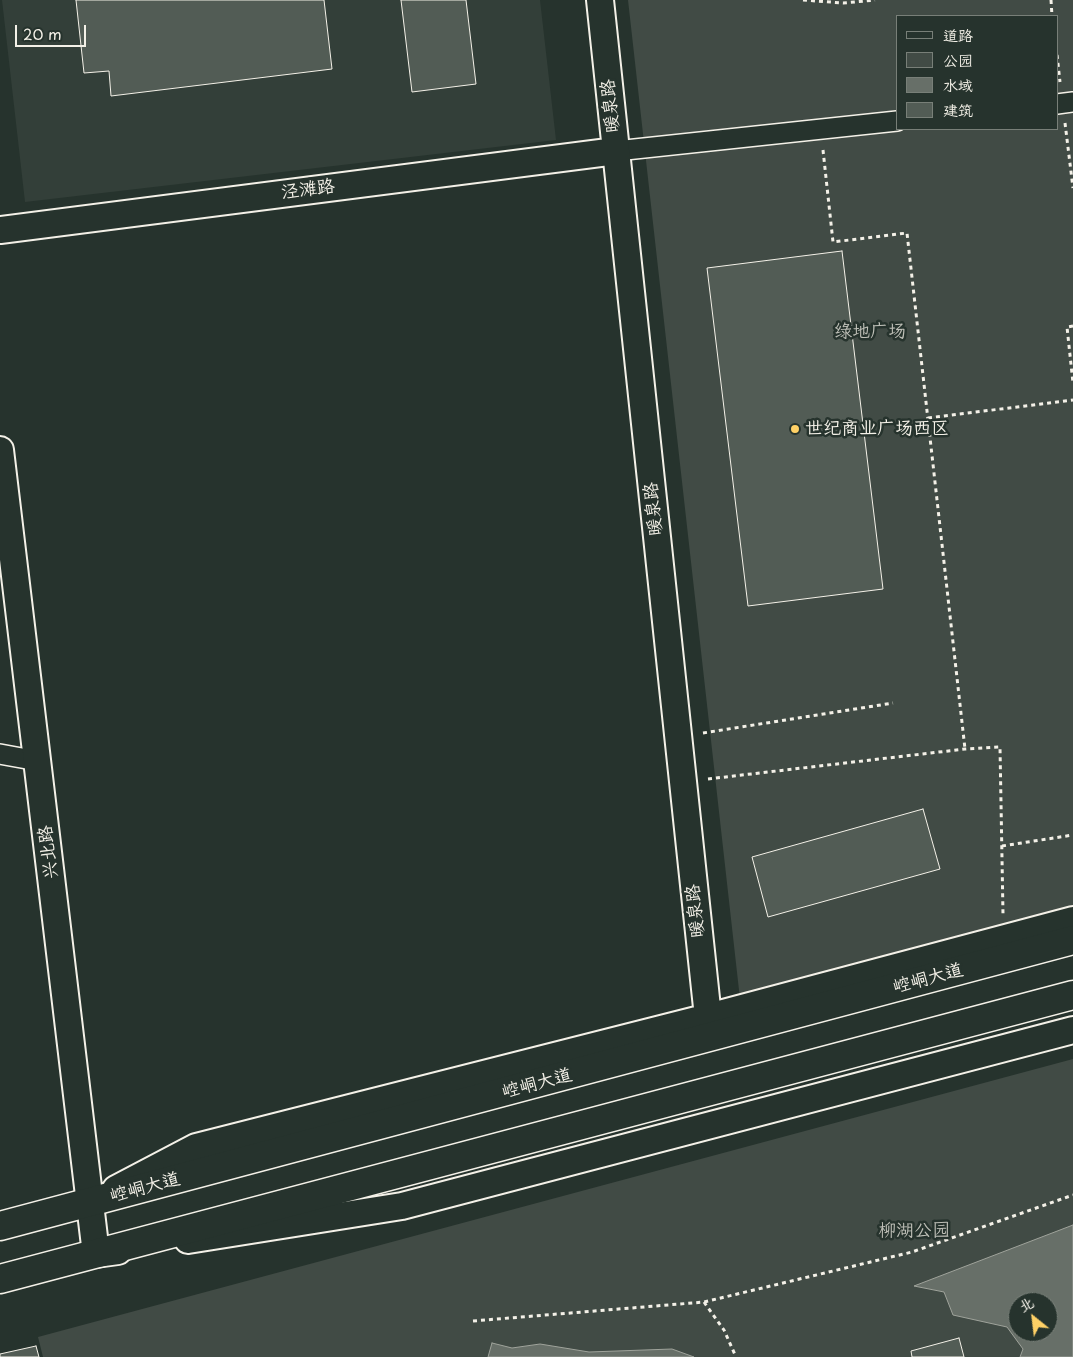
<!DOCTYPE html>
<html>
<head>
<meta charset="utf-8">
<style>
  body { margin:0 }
  #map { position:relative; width:1073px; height:1357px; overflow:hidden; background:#26332d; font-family:"Playpen Sans","LXGW WenKai TC",sans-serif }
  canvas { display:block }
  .legend { position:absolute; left:896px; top:15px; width:162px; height:115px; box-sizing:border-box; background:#26332d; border:1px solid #787f78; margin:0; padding:6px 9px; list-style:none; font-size:15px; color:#f4f1e8 }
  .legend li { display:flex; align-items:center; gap:10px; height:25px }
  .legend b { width:25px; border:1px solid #787f78 }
  .north { position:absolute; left:1008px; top:1292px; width:50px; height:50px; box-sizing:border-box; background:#26332d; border:1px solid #787f78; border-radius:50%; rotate:331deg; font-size:14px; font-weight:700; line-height:20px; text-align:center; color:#f4f1e8 }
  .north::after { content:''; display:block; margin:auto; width:18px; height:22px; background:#ffd166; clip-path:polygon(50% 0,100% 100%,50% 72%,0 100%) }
  .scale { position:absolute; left:15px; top:25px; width:71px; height:22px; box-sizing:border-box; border:2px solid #f4f1e8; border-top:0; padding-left:6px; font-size:15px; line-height:18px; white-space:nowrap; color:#f4f1e8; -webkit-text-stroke:4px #26332d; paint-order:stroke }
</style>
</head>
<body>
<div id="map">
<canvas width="1073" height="1357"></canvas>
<ul class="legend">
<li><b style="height:6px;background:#26332d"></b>道路</li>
<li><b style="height:14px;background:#414b45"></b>公园</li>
<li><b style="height:14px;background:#676f68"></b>水域</li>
<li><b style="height:14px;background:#525c55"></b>建筑</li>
</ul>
<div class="north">北</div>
<div class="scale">20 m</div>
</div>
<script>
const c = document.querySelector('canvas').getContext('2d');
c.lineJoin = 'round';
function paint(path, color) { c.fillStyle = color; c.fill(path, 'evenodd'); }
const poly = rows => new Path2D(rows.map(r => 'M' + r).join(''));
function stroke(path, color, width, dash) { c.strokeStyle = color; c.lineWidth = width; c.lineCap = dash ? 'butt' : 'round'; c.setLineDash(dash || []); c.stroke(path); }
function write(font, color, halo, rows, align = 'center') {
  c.font = font + ' "Playpen Sans","LXGW WenKai TC",sans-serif'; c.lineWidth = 5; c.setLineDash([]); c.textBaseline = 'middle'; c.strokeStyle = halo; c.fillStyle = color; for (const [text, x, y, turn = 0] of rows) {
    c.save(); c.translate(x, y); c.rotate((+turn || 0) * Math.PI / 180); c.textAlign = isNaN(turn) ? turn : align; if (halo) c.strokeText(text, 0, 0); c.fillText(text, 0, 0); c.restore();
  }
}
const built = poly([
  [2,0,540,0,556,140,25,202]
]);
const green = poly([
  [628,0,1073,0,1073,908,740,999],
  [897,16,1057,16,1057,129,897,129],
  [1073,1059,1073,1357,43,1357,38,1337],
  [1018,1302,1048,1302,1048,1332,1018,1332]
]);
const water = poly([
  [1073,1225,1073,1357,1020,1357,1023,1349,1007,1327,953,1315,944,1292,914,1286,1073,1225],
  [1018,1302,1048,1302,1048,1332,1018,1332,1018,1302],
  [492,1343,512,1348,540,1344,589,1352,672,1349,694,1357,488,1357,492,1343]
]);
const building = poly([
  [76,0,324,0,332,69,111,96,109,71,84,73,76,0],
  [401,0,466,0,476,84,412,92,401,0],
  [842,251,883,589,748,606,707,268,842,251],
  [923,809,940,869,768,917,752,857,923,809],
  [959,1338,964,1357,912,1357,911,1351,959,1338],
  [36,1346,39,1357,0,1357,0,1354,36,1346]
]);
const path = poly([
  [803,0,843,3,875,0],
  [1051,0,1052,16],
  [1057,55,1060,82],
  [1065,123,1073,188],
  [823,150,833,242,907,233,965,749],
  [1073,326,1067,327,1073,383],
  [928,418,1073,400],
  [703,733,893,703],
  [708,779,965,749,1000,747,1003,914],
  [1002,846,1073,835],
  [704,1302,724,1330,736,1357],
  [473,1321,704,1302,912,1252,1073,1195]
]);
const street = poly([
  [1057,104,1073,102],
  [616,151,897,121],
  [0,754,38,761]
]);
const secondary = poly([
  [600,0,708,1017],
  [0,230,616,151],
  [0,450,96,1254,118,1251],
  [116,1189,196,1147,708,1017,1073,920],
  [188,1240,402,1206,1073,1030]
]);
const primary = poly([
  [0,1226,1073,940],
  [0,1279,1073,995]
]);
const markers = [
  [795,429,5,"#ffd166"]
];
const streetNames = [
  ["暖泉路",611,106,-96],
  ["泾滩路",308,190,-7],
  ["暖泉路",654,509,-96],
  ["兴北路",49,852,-97],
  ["暖泉路",696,911,-96],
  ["崆峒大道",928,979,-15],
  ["崆峒大道",537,1084,-15],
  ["崆峒大道",145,1188,-15]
];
const parkNames = [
  ["绿地广场",870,332],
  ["柳湖公园",914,1231]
];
const poiNames = [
  ["世纪商业广场西区",805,429]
];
paint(built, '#333f39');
paint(green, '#414b45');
paint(water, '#676f68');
stroke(water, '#9fa39b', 1);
paint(building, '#525c55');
stroke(building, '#f4f1e8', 1);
stroke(street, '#f4f1e8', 22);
stroke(secondary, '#f4f1e8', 30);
stroke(primary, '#f4f1e8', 31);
stroke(path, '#f4f1e8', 3, [4, 4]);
stroke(street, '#26332d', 19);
stroke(secondary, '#26332d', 26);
stroke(primary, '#26332d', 28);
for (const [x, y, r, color] of markers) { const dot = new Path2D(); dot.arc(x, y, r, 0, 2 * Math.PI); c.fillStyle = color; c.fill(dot); stroke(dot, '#26332d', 2); }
write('18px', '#f4f1e8', '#26332d', streetNames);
write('18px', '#bebfb7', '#26332d', parkNames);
write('18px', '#f4f1e8', '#26332d', poiNames, 'left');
</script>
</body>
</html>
